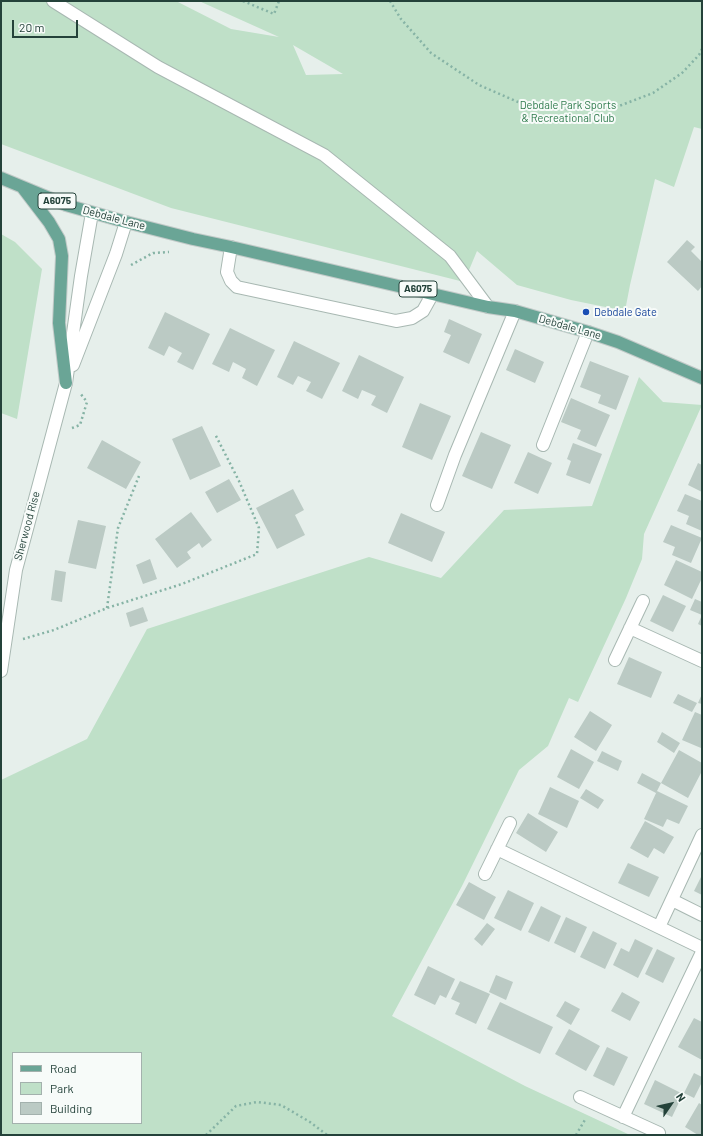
<!DOCTYPE html>
<html>
<head>
<meta charset="utf-8">
<style>
  body { margin:0 }
  #map { position:relative; width:703px; height:1136px; overflow:hidden; background:#e6efeb; font-family:Barlow,sans-serif }
  canvas { display:block }
  .frame { position:absolute; inset:0; border:2px solid #24423a; pointer-events:none }
  .legend { position:absolute; left:12px; top:1052px; width:130px; height:72px; box-sizing:border-box; background:#f7fbf9; border:1px solid #a3b1ad; margin:0; padding:5px 7px; list-style:none; font-size:12px; color:#24423a }
  .legend li { display:flex; align-items:center; gap:8px; height:20px }
  .legend b { width:20px; border:1px solid #a3b1ad }
  .north { position:absolute; left:651px; top:1084px; width:40px; height:40px; -webkit-text-stroke:3px #f7fbf9; paint-order:stroke; rotate:56deg; font-size:11px; font-weight:700; line-height:16px; text-align:center; color:#24423a }
  .north::after { content:''; display:block; margin:auto; width:14px; height:18px; background:#24423a; clip-path:polygon(50% 0,100% 100%,50% 72%,0 100%) }
  .scale { position:absolute; left:12px; top:20px; width:66px; height:18px; box-sizing:border-box; border:2px solid #24423a; border-top:0; padding-left:5px; font-size:12px; line-height:14px; white-space:nowrap; color:#24423a; -webkit-text-stroke:3px #f7fbf9; paint-order:stroke }
</style>
</head>
<body>
<div id="map">
<canvas width="703" height="1136"></canvas>
<div class="frame"></div>
<ul class="legend">
<li><b style="height:5px;background:#6aa596"></b>Road</li>
<li><b style="height:11px;background:#bfe0c8"></b>Park</li>
<li><b style="height:11px;background:#bbcac4"></b>Building</li>
</ul>
<div class="north">N</div>
<div class="scale">20 m</div>
</div>
<script>
const c = document.querySelector('canvas').getContext('2d');
c.lineJoin = 'round';
function paint(path, color) { c.fillStyle = color; c.fill(path, 'evenodd'); }
const poly = rows => new Path2D(rows.map(r => 'M' + r).join(''));
function stroke(path, color, width, dash) { c.strokeStyle = color; c.lineWidth = width; c.lineCap = dash ? 'butt' : 'round'; c.setLineDash(dash || []); c.stroke(path); }
function write(font, color, halo, rows, align = 'center') {
  c.font = font + ' Barlow,sans-serif'; c.lineWidth = 4; c.setLineDash([]); c.textBaseline = 'middle'; c.strokeStyle = halo; c.fillStyle = color; for (const [text, x, y, turn = 0] of rows) {
    c.save(); c.translate(x, y); c.rotate((+turn || 0) * Math.PI / 180); c.textAlign = isNaN(turn) ? turn : align; if (halo) c.strokeText(text, 0, 0); c.fillText(text, 0, 0); c.restore();
  }
}
const green = poly([
  [1,1,176,1,231,29,279,37,199,1,702,1,702,129,694,127,674,187,655,179,630,285,625,311,571,300,517,285,477,251,464,282,171,208,1,144],
  [293,45,343,74,306,75],
  [1,234,15,242,42,269,17,419,1,413],
  [639,377,663,402,702,405,644,534,642,559,626,598,578,702,569,698,548,746,519,770,462,886,392,1016,525,1086,630,1135,1,1135,1,780,87,739,147,629,369,557,441,578,504,510,592,506],
  [13,1053,141,1053,141,1123,13,1123]
]);
const building = poly([
  [687,240,695,247,691,251,702,262,702,286,698,291,667,262],
  [165,312,210,334,193,370,177,362,182,353,169,346,164,356,148,348],
  [449,319,482,334,469,364,443,352,451,335,444,332],
  [230,328,275,350,257,386,242,378,246,369,233,362,229,372,212,364],
  [294,341,340,363,322,399,306,391,311,382,298,376,293,385,277,377],
  [515,349,544,362,535,383,506,370],
  [359,355,404,377,387,413,371,405,376,396,362,390,358,399,342,391],
  [590,361,629,376,616,410,598,403,601,395,580,387],
  [571,398,610,415,596,447,577,439,581,430,561,422],
  [420,403,451,416,432,460,402,447],
  [202,426,221,466,190,480,172,439],
  [481,432,511,445,492,489,462,476],
  [102,440,141,462,126,489,87,468],
  [573,443,602,454,590,484,566,475,571,461,567,459],
  [528,452,552,463,538,494,514,483],
  [698,463,702,465,702,492,688,485],
  [229,479,241,500,217,513,205,492],
  [293,489,304,510,295,515,305,535,277,549,256,508],
  [685,494,702,501,702,531,686,524,689,516,677,511],
  [191,512,212,540,202,548,199,543,187,552,191,558,177,568,155,539],
  [401,513,445,532,432,562,388,543],
  [78,520,106,526,96,569,68,563],
  [671,525,702,538,691,563,672,555,675,547,663,542],
  [150,559,157,579,143,584,136,565],
  [676,560,702,572,702,578,692,599,664,585],
  [55,570,66,572,62,602,51,600],
  [663,595,686,606,673,632,650,621],
  [695,599,702,602,702,626,698,624,702,615,690,610],
  [143,607,148,621,130,627,126,613],
  [629,657,662,672,651,698,617,684],
  [678,694,697,703,692,712,673,703],
  [702,694,702,704,698,703],
  [590,711,612,725,596,751,574,737],
  [695,712,702,715,702,745,701,748,682,740],
  [662,732,680,743,674,753,657,742],
  [571,749,594,762,579,789,557,777],
  [679,750,702,763,702,771,688,798,661,783],
  [602,751,622,761,618,771,597,761],
  [642,773,661,783,656,793,637,783],
  [550,787,579,801,567,828,538,814],
  [586,789,604,800,598,809,580,798],
  [657,791,688,806,679,824,667,819,663,827,644,819],
  [528,813,558,832,546,852,516,833],
  [645,821,674,837,664,854,654,848,648,858,630,848],
  [628,863,659,877,649,897,618,883],
  [702,875,702,895,694,891],
  [469,882,496,897,484,920,456,905],
  [508,890,534,903,521,931,494,918],
  [541,906,561,916,549,942,528,932],
  [566,917,587,927,575,953,554,943],
  [487,923,495,929,482,946,474,939],
  [593,931,617,943,605,969,580,957],
  [635,939,653,948,638,978,613,965,621,948,629,952],
  [657,949,675,958,663,983,645,974],
  [428,966,455,979,446,998,440,995,435,1005,414,995],
  [496,975,513,982,506,1000,489,992],
  [460,981,490,994,476,1024,455,1014,460,1003,451,999],
  [622,992,640,1002,630,1021,611,1011],
  [565,1001,580,1009,571,1025,556,1016],
  [500,1002,553,1027,540,1054,487,1029],
  [694,1018,702,1022,702,1060,678,1047],
  [569,1029,600,1046,586,1071,555,1054],
  [607,1047,628,1057,614,1086,593,1076],
  [694,1073,702,1077,702,1082,694,1098,684,1093],
  [655,1080,683,1094,672,1117,644,1104],
  [699,1103,702,1105,702,1135,698,1135,685,1127]
]);
const path = poly([
  [243,1,274,14,279,1],
  [390,1,401,19,431,53,479,85,525,105,578,110,619,106,653,93,682,73,699,55,702,49],
  [131,265,153,253,169,252],
  [72,428,80,425,87,402,80,393],
  [107,608,118,528,139,476],
  [23,639,54,630,107,608,182,584,257,554,259,528,239,481,215,434],
  [206,1135,236,1106,257,1102,281,1105,310,1122,327,1135],
  [576,1135,586,1118]
]);
const minor = poly([
  [53,1,158,67,324,155,450,256,488,307],
  [231,247,227,272,231,281,237,287,396,321,412,318,423,311,433,293],
  [73,365,116,254,126,222],
  [543,445,588,332],
  [437,505,455,455,515,311],
  [630,628,702,661],
  [615,660,643,601],
  [1,671,16,570,66,383,81,276,92,213],
  [497,849,702,948],
  [485,874,510,823],
  [672,900,702,915],
  [659,927,702,835],
  [580,1097,659,1133],
  [623,1117,702,952]
]);
const major = poly([
  [1,178,66,205,126,222,193,239,231,247,488,307,515,311,588,332,618,342,702,378],
  [23,188,49,222,59,239,62,256,59,323,66,383]
]);
const markers = [
  [586,312,4,"#1a4fb4"]
];
const shields = [
  [57,201,38],
  [418,289,38]
];
const shieldNames = [
  ["A6075",57,201],
  ["A6075",418,289]
];
const parkNames = [
  ["Debdale Park Sports",568,105],
  ["& Recreational Club",568,118]
];
const streetNames = [
  ["Debdale Lane",114,218,15],
  ["Debdale Lane",570,327,16],
  ["Sherwood Rise",27,526,-75]
];
const transitNames = [
  ["Debdale Gate",594,312]
];
paint(green, '#bfe0c8');
paint(building, '#bbcac4');
stroke(minor, '#a8b8b2', 14);
stroke(major, '#c2cac8', 14);
stroke(path, '#86b3a5', 2.5, [2, 3]);
stroke(minor, '#fff', 12);
stroke(major, '#6aa596', 12);
for (const [x, y, r, color] of markers) { const dot = new Path2D(); dot.arc(x, y, r, 0, 2 * Math.PI); c.fillStyle = color; c.fill(dot); stroke(dot, '#f7fbf9', 1.5); }
for (const [x, y, w] of shields) { const box = new Path2D(); box.roundRect(x - w / 2, y - 8, w, 16, 3); c.fillStyle = '#f7fbf9'; c.fill(box); stroke(box, '#24423a', 1); }
write('bold 10px', '#24423a', null, shieldNames);
write('11px', '#2d7a4b', '#f7fbf9', parkNames);
write('11px', '#24423a', '#f7fbf9', streetNames);
write('11px', '#164399', '#f7fbf9', transitNames, 'left');
</script>
</body>
</html>
